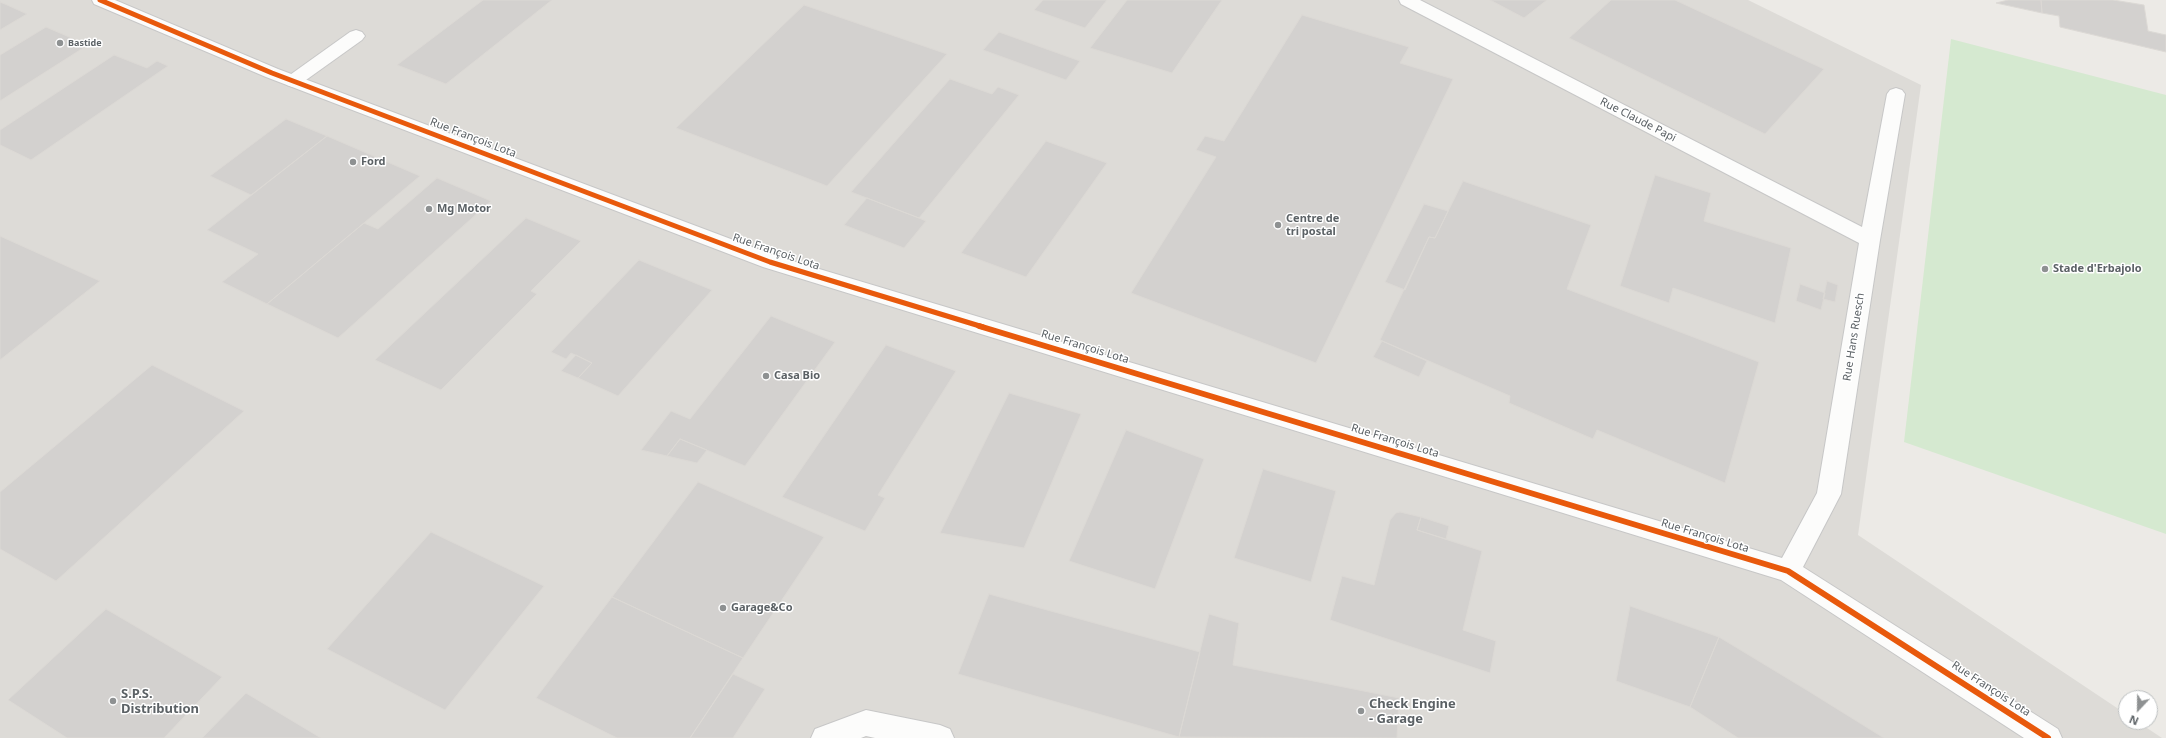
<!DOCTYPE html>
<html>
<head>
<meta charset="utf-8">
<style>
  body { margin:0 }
  #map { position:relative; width:2166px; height:738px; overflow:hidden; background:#eceae6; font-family:"Noto Sans",sans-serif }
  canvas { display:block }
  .north { position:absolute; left:2118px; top:690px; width:40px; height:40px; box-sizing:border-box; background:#fff; border:1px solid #bdc0c1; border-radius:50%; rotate:202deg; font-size:11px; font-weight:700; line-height:16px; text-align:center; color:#5b6165 }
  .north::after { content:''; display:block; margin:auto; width:14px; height:18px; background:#8e9192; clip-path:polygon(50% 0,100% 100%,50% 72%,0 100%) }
</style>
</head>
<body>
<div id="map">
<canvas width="2166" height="738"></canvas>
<div class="north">N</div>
</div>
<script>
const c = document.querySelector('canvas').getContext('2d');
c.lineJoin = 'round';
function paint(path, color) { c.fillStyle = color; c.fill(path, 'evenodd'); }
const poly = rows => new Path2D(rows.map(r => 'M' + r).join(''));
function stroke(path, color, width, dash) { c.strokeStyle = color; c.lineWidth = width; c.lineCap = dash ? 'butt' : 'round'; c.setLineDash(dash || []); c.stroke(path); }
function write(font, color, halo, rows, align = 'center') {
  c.font = font + ' "Noto Sans",sans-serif'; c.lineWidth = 3; c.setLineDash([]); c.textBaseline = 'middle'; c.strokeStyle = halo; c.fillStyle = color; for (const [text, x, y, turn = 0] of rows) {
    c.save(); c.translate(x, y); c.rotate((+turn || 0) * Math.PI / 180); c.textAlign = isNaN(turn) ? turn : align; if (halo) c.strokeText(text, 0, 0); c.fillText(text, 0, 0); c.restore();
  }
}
const industrial = poly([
  [0,0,1748,0,1921,85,1858,535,2126,714,2126,722,2138,722,2162,738,0,738]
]);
const green = poly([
  [1951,39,2166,95,2166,534,1904,442]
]);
const building = poly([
  [483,0,552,0,446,84,397,65,483,0],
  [1043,0,1107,0,1085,28,1034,10,1043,0],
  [1127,0,1222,0,1172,73,1090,48,1127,0],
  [1490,0,1547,0,1524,18,1490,0],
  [1611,0,1675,0,1824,69,1765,134,1569,38,1611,0],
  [2008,0,2041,0,2042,13,1996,3,2008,0],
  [2041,0,2113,0,2144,5,2148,31,2166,35,2166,52,2060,27,2059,16,2042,13,2041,0],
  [0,2,5,4,27,14,0,30,0,2],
  [804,5,947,54,827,186,676,128,804,5],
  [1302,15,1409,47,1400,63,1453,79,1316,363,1131,293,1216,157,1196,150,1205,136,1224,141,1302,15],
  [46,27,88,45,0,101,0,55,46,27],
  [999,32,1080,61,1066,80,983,50,999,32],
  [114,55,147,68,157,61,168,66,31,160,0,145,0,130,114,55],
  [950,79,992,94,998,87,1019,95,919,218,851,192,950,79],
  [286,119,327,136,251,195,210,176,286,119],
  [327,136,420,176,267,304,222,282,258,254,207,230,327,136],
  [1046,141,1107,163,1026,277,961,253,1046,141],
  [1655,175,1711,193,1704,221,1791,248,1775,323,1673,288,1669,303,1620,286,1655,175],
  [437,178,491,201,338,338,267,304,364,223,378,229,437,178],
  [1463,181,1591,225,1567,289,1759,362,1725,483,1597,430,1593,439,1509,403,1510,396,1380,340,1429,237,1435,238,1463,181],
  [867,198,919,218,926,221,904,248,844,225,867,198],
  [1424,204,1448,211,1435,238,1429,237,1405,290,1385,282,1424,204],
  [526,218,581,241,531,291,537,294,441,390,375,360,526,218],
  [0,236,100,281,0,360,0,236],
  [639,260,712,290,618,396,578,378,592,363,571,353,566,359,551,352,639,260],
  [1827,281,1838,285,1835,302,1823,299,1827,281],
  [1800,284,1825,293,1821,310,1796,301,1800,284],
  [771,316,835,342,745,466,680,439,667,456,641,450,671,411,690,419,771,316],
  [1382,341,1427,361,1419,377,1373,357,1382,341],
  [886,345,956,371,878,495,885,498,865,531,782,497,886,345],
  [576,355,592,363,578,378,561,371,576,355],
  [152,365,244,411,56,581,0,549,0,492,152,365],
  [1009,393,1081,414,1024,548,940,533,1009,393],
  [1126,430,1204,459,1155,589,1069,561,1126,430],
  [680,439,707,450,697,463,667,456,680,439],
  [1263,469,1336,491,1311,582,1234,558,1263,469],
  [698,482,824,537,743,658,612,597,698,482],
  [1400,512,1421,517,1417,530,1482,551,1463,630,1496,641,1490,673,1330,620,1342,576,1374,585,1390,520,1396,513,1400,512],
  [1421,517,1449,526,1446,539,1417,530,1421,517],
  [431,532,544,586,445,710,327,649,431,532],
  [989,594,1200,652,1179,737,958,674,989,594],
  [612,597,743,658,690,738,617,738,536,698,612,597],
  [1630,606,1719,637,1690,707,1616,681,1630,606],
  [106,609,222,677,164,738,67,738,8,700,106,609],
  [1209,614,1239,623,1233,665,1399,698,1397,738,1179,737,1209,614],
  [1719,637,1810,692,1884,738,1738,738,1690,707,1719,637],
  [733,674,765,689,733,738,690,738,733,674],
  [246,693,321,738,202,738,246,693]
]);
const service = poly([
  [356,30,362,32,365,36,362,40,299,85,293,87,287,85,284,81,287,77,350,32,356,30]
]);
const minor = poly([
  [92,0,115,0,278,69,776,256,1782,558,1817,493,1859,243,1401,4,1399,0,1420,0,1862,227,1887,94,1890,90,1896,88,1902,90,1905,94,1880,240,1841,494,1803,567,2058,729,2062,738,2024,738,1781,580,763,267,266,77,94,4,92,0],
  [866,710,940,725,950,729,954,738,875,738,866,736,861,738,811,738,815,729,866,710]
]);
const cyclewayFar1 = poly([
  [100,0,272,73,770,262,983,327]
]);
const cycleway = poly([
  [979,326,1788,571,2048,738]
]);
const markers = [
  [60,43,4,"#8e9192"],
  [353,162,4,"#8e9192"],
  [429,209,4,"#8e9192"],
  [1278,225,4,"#8e9192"],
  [2045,269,4,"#8e9192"],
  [766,376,4,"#8e9192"],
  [723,608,4,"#8e9192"],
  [113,701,4,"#8e9192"],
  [1361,711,4,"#8e9192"]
];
const farPoinames = [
  ["Bastide",68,43]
];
const streetNames = [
  ["Rue Claude Papi",1638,120,27],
  ["Rue François Lota",473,138,21],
  ["Rue François Lota",776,252,19],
  ["Rue Hans Ruesch",1854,337,-81],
  ["Rue François Lota",1085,347,17],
  ["Rue François Lota",1395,441,17],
  ["Rue François Lota",1705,536,17],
  ["Rue François Lota",1991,689,33]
];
const poiNames = [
  ["Ford",361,162],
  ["Mg Motor",437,209],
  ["Centre de",1286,219],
  ["tri postal",1286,232],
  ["Stade d'Erbajolo",2053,269],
  ["Casa Bio",774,376],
  ["Garage&Co",731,608]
];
const nearPoinames = [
  ["S.P.S.",121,694],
  ["Distribution",121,709],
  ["Check Engine",1369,704],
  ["- Garage",1369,719]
];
paint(industrial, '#dddbd7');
paint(green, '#d5e9d0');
paint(building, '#d3d1cf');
stroke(building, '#dcd9d5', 1);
stroke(service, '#c7c7c7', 2);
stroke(minor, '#c7c7c7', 2);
paint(service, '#fcfcfb');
paint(minor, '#fcfcfb');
stroke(cyclewayFar1, '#e8590c', 5);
stroke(cycleway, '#e8590c', 6);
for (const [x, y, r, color] of markers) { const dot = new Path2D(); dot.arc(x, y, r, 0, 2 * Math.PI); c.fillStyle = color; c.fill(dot); stroke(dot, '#fff', 1.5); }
write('bold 9px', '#5b6165', '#fff', farPoinames, 'left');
write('11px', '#5b6165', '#fff', streetNames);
write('bold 11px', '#5b6165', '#fff', poiNames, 'left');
write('bold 13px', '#5b6165', '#fff', nearPoinames, 'left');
</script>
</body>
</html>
